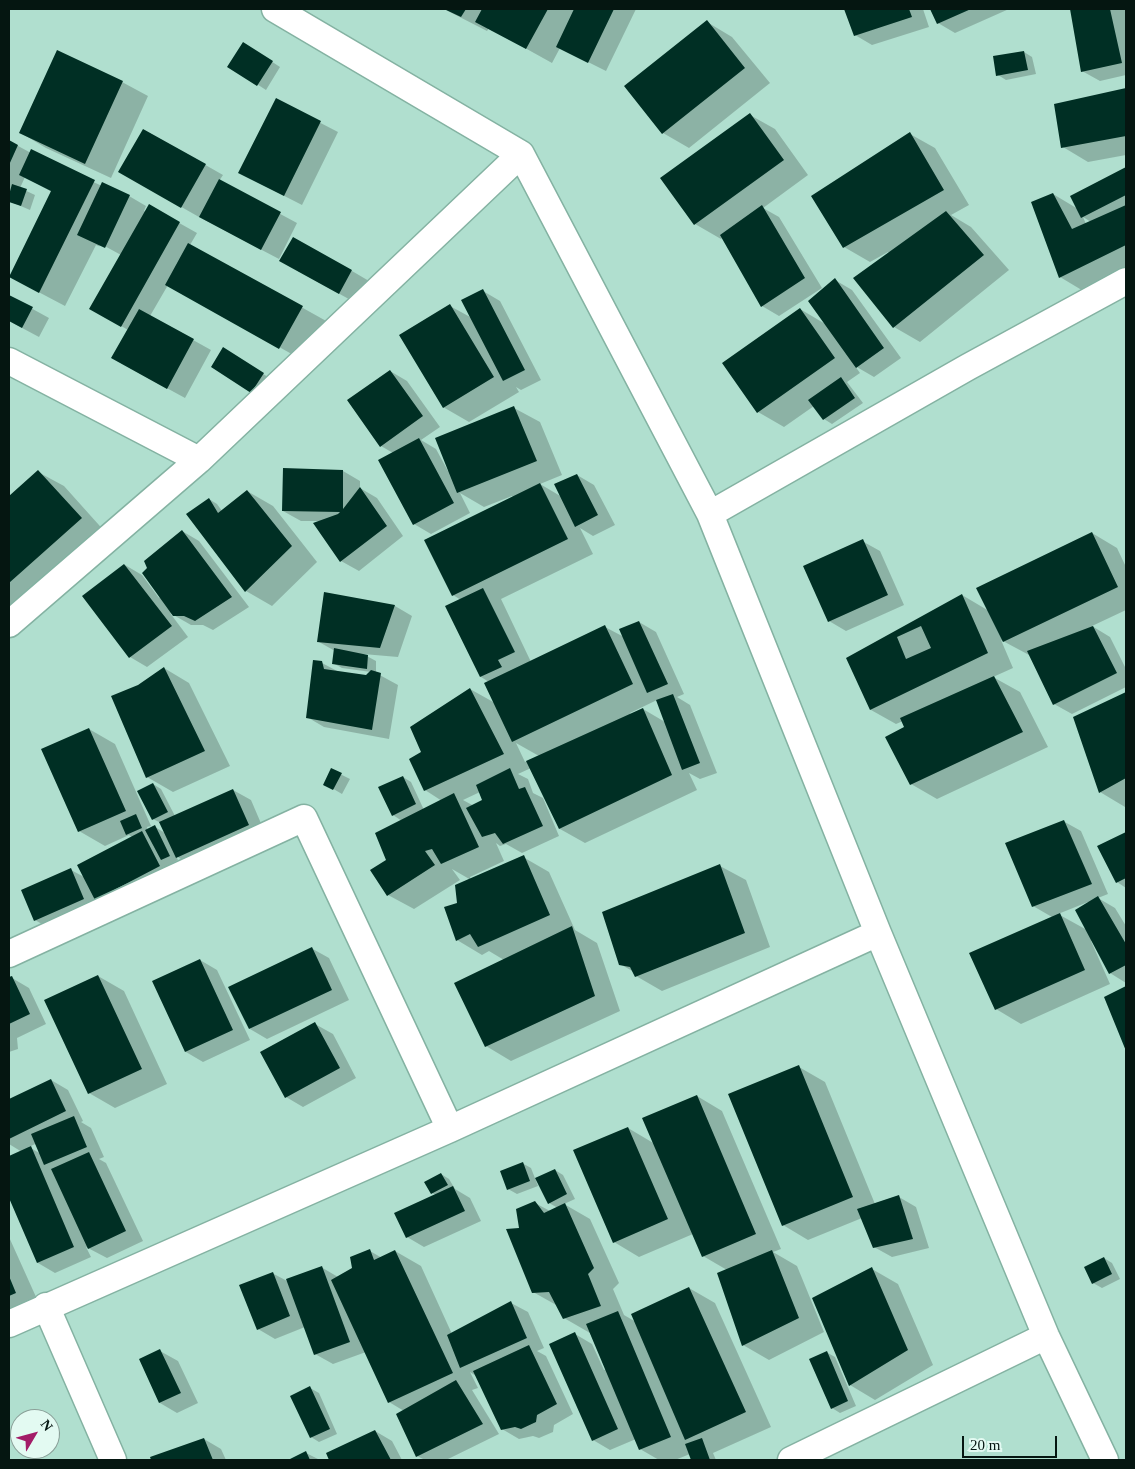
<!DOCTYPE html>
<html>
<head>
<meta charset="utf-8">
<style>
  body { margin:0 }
  #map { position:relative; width:1135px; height:1469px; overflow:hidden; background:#b0dfcf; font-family:"Times New Roman",serif }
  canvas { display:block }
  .frame { position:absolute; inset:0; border:10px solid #051611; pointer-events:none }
  .north { position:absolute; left:10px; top:1409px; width:50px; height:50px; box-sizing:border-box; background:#e3faf2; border:1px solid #8a9f98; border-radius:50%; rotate:53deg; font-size:14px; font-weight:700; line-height:20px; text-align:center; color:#051611 }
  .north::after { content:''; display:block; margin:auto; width:18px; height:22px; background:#a31c68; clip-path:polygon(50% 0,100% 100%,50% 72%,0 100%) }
  .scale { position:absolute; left:962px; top:1436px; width:95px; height:22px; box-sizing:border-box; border:2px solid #051611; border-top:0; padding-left:6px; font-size:15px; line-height:18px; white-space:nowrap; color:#051611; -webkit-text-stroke:4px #e3faf2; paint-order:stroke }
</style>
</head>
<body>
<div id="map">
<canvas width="1135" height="1469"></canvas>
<div class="frame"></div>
<div class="north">N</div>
<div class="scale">20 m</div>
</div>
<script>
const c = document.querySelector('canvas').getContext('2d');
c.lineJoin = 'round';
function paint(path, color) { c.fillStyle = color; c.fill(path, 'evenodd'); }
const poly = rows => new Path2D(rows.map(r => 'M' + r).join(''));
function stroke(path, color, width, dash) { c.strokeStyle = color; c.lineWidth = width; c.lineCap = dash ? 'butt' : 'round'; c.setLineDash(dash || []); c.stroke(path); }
const shadow = poly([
  [444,9,636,9,606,71,560,48,552,63,489,28,487,31],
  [846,9,923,9,929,27,872,45,855,35],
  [931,9,1009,9,955,33,938,23],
  [1071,9,1125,9,1126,16,1126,75,1100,81,1082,71],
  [707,22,732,37,770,83,689,148,663,133],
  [251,48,280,67,266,90,229,66],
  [1024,52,1032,57,1036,74,1006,80,998,75],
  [122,82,148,96,111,178,46,148,21,133],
  [1126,89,1126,155,1088,162,1063,147,1056,105],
  [276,100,338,132,302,205,257,182],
  [750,115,775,129,808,175,763,208,779,217,822,288,779,316,762,306,723,237,721,239,695,224],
  [144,130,223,175,219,181,297,223,279,259,199,217,120,172],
  [910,134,935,148,969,205,951,215,971,227,1009,270,920,342,894,327,854,278,889,253,888,252,870,262,844,247],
  [9,141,31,153,102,186,129,196,146,206,144,211,146,212,149,206,197,233,190,245,328,322,306,362,168,285,150,316,211,350,185,398,130,368,128,330,91,308,121,255,101,244,99,246,101,247,96,245,65,306,10,277,52,192,25,177,20,188,35,195,30,210,9,201],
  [1126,169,1126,272,1085,292,1060,277,1053,194,1078,209,1072,197],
  [1083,217,1091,222,1086,224],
  [298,271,352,271,369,281,356,303],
  [835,280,852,290,901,358,874,377,855,366,860,373,847,382,863,403,832,424,824,419,814,406,784,427,758,412,800,309,827,325],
  [483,291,500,301,541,380,521,390,516,387,519,392,469,422,443,407,450,306,472,318],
  [9,296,49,318,39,337,9,321],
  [232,354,271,379,252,392,212,366],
  [390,371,407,381,440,427,421,440,436,449,448,471,514,408,540,422,562,475,540,484,562,497,577,475,594,485,615,525,593,536,580,528,593,554,501,599,531,662,605,627,624,637,639,622,656,632,684,694,677,697,690,705,717,773,700,779,689,773,697,790,585,843,560,829,531,768,518,774,528,779,533,793,543,798,559,836,522,853,506,844,500,846,496,843,504,861,470,877,471,880,523,857,549,872,575,930,597,943,620,1011,511,1061,486,1046,504,960,489,951,482,955,457,940,458,904,471,880,452,869,460,880,414,909,388,895,387,861,402,821,393,815,403,777,411,782,424,810,442,801,425,790,423,752,470,689,495,703,489,682,481,677,461,600,453,595,513,497,512,496,484,507,460,493,470,513,431,534,414,524,393,453,381,446,348,401],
  [657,700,665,722,643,709,631,715,630,713],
  [516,743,539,756,525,762],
  [480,792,484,801,474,806,463,800],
  [343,471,360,481,360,488,377,498,403,536,359,571,341,561,322,521,301,521,283,511],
  [38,472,64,486,107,534,9,620,9,498],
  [247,491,273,506,317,562,272,606,246,591,200,529,209,499,217,504,222,511],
  [182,531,199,541,249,607,213,630,203,625,191,625,170,613,188,637,147,667,130,657,84,596,125,565,142,575,159,598,161,596],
  [1092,533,1117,548,1126,567,1126,610,1092,626,1110,637,1126,669,1126,687,1072,714,1054,704,1031,656,1001,640,1013,668,993,677,1020,692,1048,747,937,799,911,784,906,728,903,721,896,724,871,710,847,658,962,595,989,611],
  [862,541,880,551,904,605,846,631,829,621],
  [325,594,395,606,412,616,398,657,363,654,376,661,376,673,398,685,389,739,324,727,307,717,322,663,339,672,367,677,371,672,342,668,333,663,335,651,319,642],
  [164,668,189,683,230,766,173,792,147,777],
  [1126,693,1126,806,1125,807,1100,792,1075,718],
  [89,729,115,744,151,826,147,827,148,830,155,827,165,833,161,823,153,819,153,784,161,789,175,816,233,790,251,800,266,835,194,867,176,856,178,860,171,864,177,876,113,909,96,899,101,909,52,930,35,920,71,870,86,878,133,838,129,835,105,846,79,831],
  [332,770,350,779,342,794,325,784],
  [1063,821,1081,831,1108,894,1098,898,1115,908,1126,926,1126,983,1110,973,1093,940,1091,941,1110,984,1021,1024,996,1009,1052,917,1033,906,1007,844],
  [1088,902,1087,930,1058,914],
  [1126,833,1126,888,1117,882,1099,846],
  [720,866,746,880,770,947,662,991,636,976,634,972,620,964],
  [311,948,329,958,349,1000,267,1039,250,1029],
  [200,960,217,970,250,1040,203,1062,186,1052],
  [98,976,124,991,167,1084,115,1108,89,1093],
  [12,978,29,988,46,1024,17,1038,18,1049,9,1052,9,979],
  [1126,987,1126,1047,1106,997],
  [315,1024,333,1034,356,1078,303,1107,286,1097],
  [799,1067,825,1082,875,1204,899,1197,916,1207,929,1248,892,1257,874,1247,862,1218,808,1240,783,1225],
  [51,1080,68,1090,83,1121,81,1122,91,1128,104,1157,99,1159,106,1163,143,1241,107,1258,86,1247,91,1257,55,1273,38,1263,9,1195,9,1157,22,1152,9,1144,9,1101],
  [35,1144,41,1154,29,1147],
  [697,1096,722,1111,781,1249,773,1252,797,1266,824,1332,769,1360,743,1345,727,1270,703,1256,693,1234,639,1257,614,1242,628,1128,655,1144],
  [522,1163,531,1168,538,1186,517,1194,508,1189],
  [555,1170,563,1175,575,1199,564,1204,590,1219,619,1283,613,1289,624,1315,636,1322,689,1288,715,1303,771,1427,713,1453,716,1460,693,1460,690,1454,675,1460,659,1460,640,1449,636,1439,610,1450,593,1440,575,1334,592,1344,604,1370,606,1369,590,1333,564,1318,558,1306,533,1292,520,1229,535,1203,550,1211,558,1208,549,1203],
  [441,1174,449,1179,455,1189,470,1198,481,1221,424,1247,407,1237,436,1195,432,1193],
  [9,1237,41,1308,9,1323],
  [370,1251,382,1258,395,1251,421,1266,452,1334,511,1303,528,1312,544,1348,537,1351,546,1356,573,1414,554,1425,553,1432,539,1438,533,1436,519,1439,502,1429,476,1376,470,1372,478,1388,472,1390,499,1434,446,1460,425,1460,417,1456,404,1411,389,1402,366,1352,333,1364,315,1354,305,1327,275,1339,258,1329,272,1273,289,1282,321,1267,338,1277,353,1269],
  [1104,1258,1112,1263,1120,1279,1102,1288,1093,1283],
  [872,1269,898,1284,933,1365,875,1400,850,1385],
  [160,1351,178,1361,198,1403,177,1413,160,1403,140,1360],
  [826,1352,835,1357,856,1406,840,1413,832,1408],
  [310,1388,319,1393,337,1434,319,1442,311,1437],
  [375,1431,392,1441,402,1460,331,1460,328,1453],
  [204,1439,221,1449,226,1460,153,1460,152,1458],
  [306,1453,320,1460,290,1460]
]);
const building = poly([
  [444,9,466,9,461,17],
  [482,9,548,9,526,49,475,22],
  [574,9,614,9,588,63,556,47],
  [844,9,909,9,912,17,854,36],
  [930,9,971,9,937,24],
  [1070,9,1110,9,1122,63,1081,72],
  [707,20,745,68,662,134,624,86],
  [243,42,273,61,257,86,227,67],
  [57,50,123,81,85,164,19,133],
  [1024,51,1028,70,996,76,993,56],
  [1126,88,1126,136,1061,148,1054,104],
  [276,98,321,121,284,196,238,173],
  [750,113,784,160,694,225,660,178],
  [143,129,206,164,181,208,118,172],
  [910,132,944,190,843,248,811,196],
  [9,140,18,145,9,165],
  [31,149,95,180,39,293,9,277,51,191,19,175],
  [1126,167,1126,195,1081,218,1070,196],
  [219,179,281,212,261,250,199,217],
  [102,182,130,195,105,248,77,235],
  [12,184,27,189,21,206,9,202,9,195],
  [1053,193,1072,229,1126,205,1126,245,1059,278,1031,202],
  [149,204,180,222,121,327,89,309],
  [762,205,805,278,761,307,720,235],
  [946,211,984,255,893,328,853,278],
  [293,237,352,270,339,294,279,261],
  [188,243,303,306,279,349,165,285],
  [835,278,884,348,856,368,808,301],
  [483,289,525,370,503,381,461,300],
  [9,295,33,307,22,328,9,321],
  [450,304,494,377,443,408,399,335],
  [800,308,835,358,757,413,722,363],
  [139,309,194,339,167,389,111,358],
  [223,347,264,373,251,393,211,367],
  [390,370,423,416,380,447,347,400],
  [841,377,855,398,823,420,808,400],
  [514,406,537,461,457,493,435,438],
  [419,438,454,503,413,525,378,460],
  [283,468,343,470,343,509,360,487,387,526,340,562,313,523,338,514,340,512,282,511],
  [38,470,82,518,9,583,9,496],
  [577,474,598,515,575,527,554,484],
  [540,483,568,539,452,596,424,540],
  [247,490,292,546,245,592,186,514,209,498,218,513],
  [182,530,232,597,195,621,184,616,173,616,142,573,147,568,144,561],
  [1092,532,1118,587,1003,642,976,588],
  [863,539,888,595,828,622,803,566],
  [124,564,172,626,129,658,82,596],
  [483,588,515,652,498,660,502,667,480,677,445,606],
  [324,592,395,605,380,648,317,642],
  [962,594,988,653,870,710,846,658],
  [921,626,931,648,906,659,897,637],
  [639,621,668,684,647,693,619,629],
  [605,625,633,684,512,742,484,683],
  [1093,626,1117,673,1053,705,1027,651],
  [334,648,368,655,367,669,332,664],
  [313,660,322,661,324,669,366,675,371,670,381,673,372,730,306,718],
  [164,667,205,751,146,778,111,696,138,685],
  [994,676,1023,732,910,785,885,737,904,727,900,718],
  [470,688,504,754,424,791,409,759,421,752,410,727],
  [1126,692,1126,778,1099,793,1073,717],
  [673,694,700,763,682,770,656,700],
  [643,708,672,775,559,829,526,761],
  [89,728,126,811,78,832,41,749],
  [331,768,342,773,333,790,323,785],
  [510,768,519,789,525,787,543,826,503,844,495,833,482,837,466,808,482,800,476,785],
  [403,776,416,804,392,816,378,787],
  [153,783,168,812,152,820,137,791],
  [233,789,249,825,176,858,159,822],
  [454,793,479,847,441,864,432,849,425,851,435,865,387,896,370,870,386,860,375,833],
  [136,814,142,828,126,835,120,821],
  [1064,820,1092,884,1032,907,1005,843],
  [155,825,170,856,161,860,145,830],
  [142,831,160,866,95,900,77,865],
  [1126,832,1126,878,1116,883,1097,846],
  [524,855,550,915,478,947,470,934,456,941,444,907,457,903,455,885],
  [720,864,745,933,635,977,630,967,619,965,602,912],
  [71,868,84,899,34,921,21,890],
  [1098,896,1126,944,1126,965,1109,974,1075,910],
  [1060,913,1085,970,995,1010,969,953],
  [572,926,595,996,485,1047,454,983],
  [312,947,332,990,249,1029,228,987],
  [200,959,233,1030,185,1052,152,981],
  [98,975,142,1069,88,1094,44,1000],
  [12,976,30,1014,9,1024,9,977],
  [1126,986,1126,1051,1104,997],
  [315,1022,340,1068,285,1098,260,1052],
  [799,1065,853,1197,782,1226,728,1094],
  [51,1079,66,1111,9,1139,9,1099],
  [697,1095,756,1234,702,1257,642,1118],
  [74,1116,87,1147,44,1165,31,1134],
  [628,1127,668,1219,613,1243,573,1150],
  [31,1146,74,1247,37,1263,9,1198,9,1156],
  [89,1152,126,1231,88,1249,51,1169],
  [523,1162,530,1181,507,1190,500,1171],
  [555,1169,567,1194,548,1204,535,1178],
  [441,1173,448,1185,431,1194,424,1182],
  [453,1186,465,1211,406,1238,394,1213],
  [899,1195,913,1239,873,1248,857,1209],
  [535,1201,544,1213,565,1203,594,1268,588,1274,601,1306,563,1319,549,1292,532,1293,506,1229,519,1228,516,1209],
  [370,1249,374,1260,395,1250,453,1373,388,1403,331,1280,352,1268,350,1257],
  [772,1250,799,1318,742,1346,717,1273],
  [1104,1257,1112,1274,1092,1284,1084,1267],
  [322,1266,350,1342,314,1355,286,1279],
  [872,1267,908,1350,849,1386,812,1298],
  [273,1272,290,1316,257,1330,239,1285],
  [9,1276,16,1293,9,1296],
  [689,1287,746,1412,685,1440,631,1314],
  [511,1301,527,1338,460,1368,447,1335],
  [618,1311,671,1437,639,1450,586,1324],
  [575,1332,618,1429,592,1441,549,1344],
  [529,1345,557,1404,537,1415,536,1422,521,1429,515,1427,501,1430,473,1371],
  [160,1349,181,1393,159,1403,139,1359],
  [827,1351,848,1401,831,1409,809,1359],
  [456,1380,483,1424,416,1457,396,1414],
  [310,1386,330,1429,310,1438,290,1396],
  [375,1430,391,1460,329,1460,326,1453],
  [204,1438,213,1460,151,1460,150,1457],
  [702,1438,710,1460,691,1460,685,1444],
  [306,1451,310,1460,288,1460]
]);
const minor = poly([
  [521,154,710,514],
  [9,361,199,460],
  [9,624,199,460,521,154,275,9],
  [9,954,304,818,450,1129],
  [46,1306,113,1460],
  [9,1324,450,1129,878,933],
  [791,1460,1046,1336],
  [1105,1460,1046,1336,878,933,710,514,968,367,1126,281]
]);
paint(shadow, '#0003');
paint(building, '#002f24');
stroke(minor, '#84b2a2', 29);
stroke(minor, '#fff', 26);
</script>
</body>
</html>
